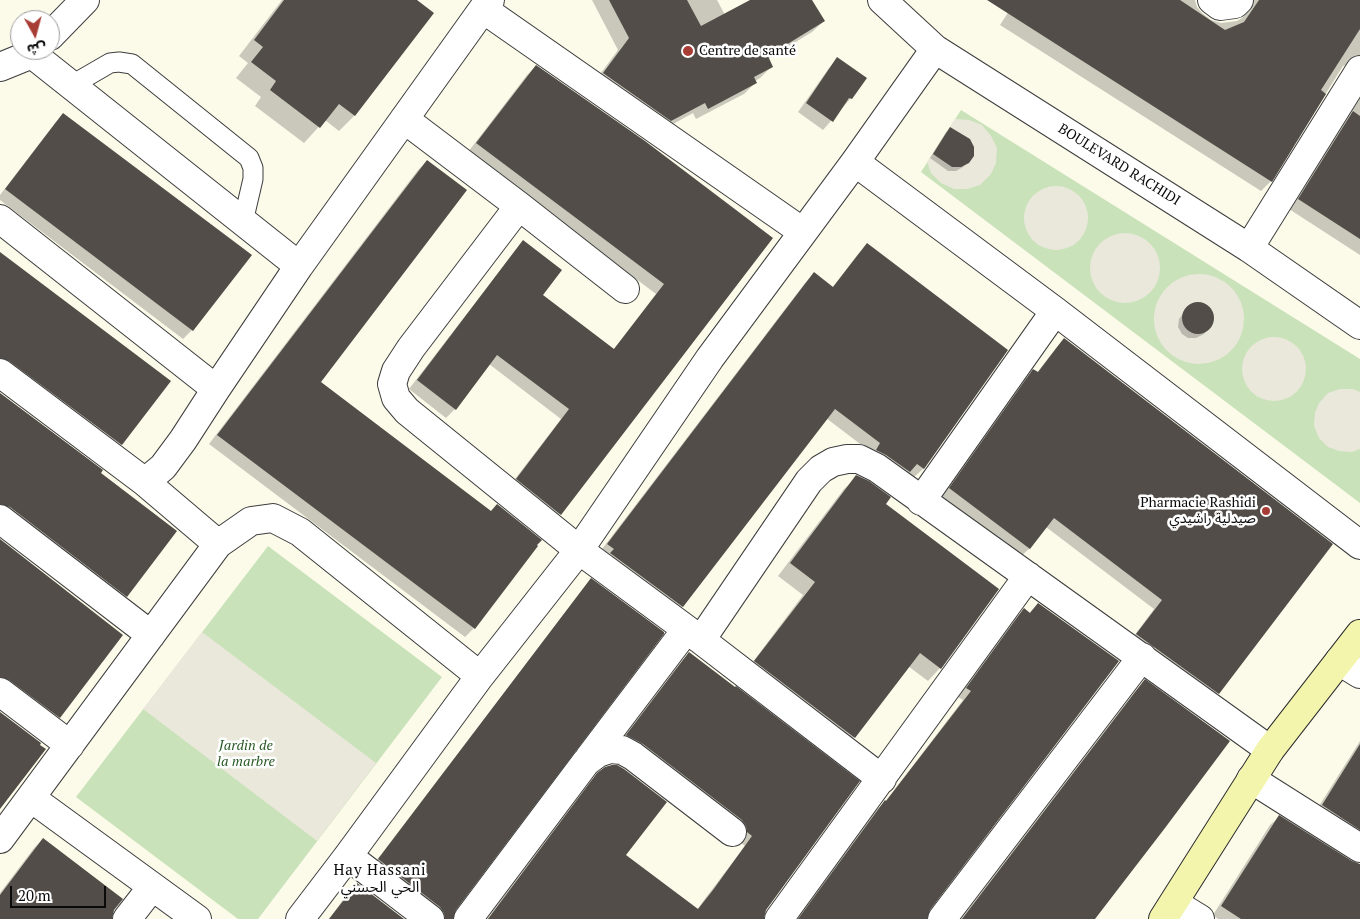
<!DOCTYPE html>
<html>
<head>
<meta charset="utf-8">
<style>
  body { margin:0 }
  #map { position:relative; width:1360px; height:919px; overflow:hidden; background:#fcfbea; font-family:"PT Serif","Noto Sans Arabic",serif }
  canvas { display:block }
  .north { position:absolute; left:10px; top:10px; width:50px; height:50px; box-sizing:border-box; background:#fff; border:1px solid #9d9d9d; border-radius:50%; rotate:173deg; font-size:14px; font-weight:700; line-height:20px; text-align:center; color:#0a0a0a }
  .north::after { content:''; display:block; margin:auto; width:18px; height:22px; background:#a83d35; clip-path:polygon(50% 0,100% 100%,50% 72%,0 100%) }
  .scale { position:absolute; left:10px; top:886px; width:96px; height:22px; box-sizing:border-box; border:2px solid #0a0a0a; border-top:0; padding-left:6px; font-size:15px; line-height:18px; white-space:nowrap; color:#0a0a0a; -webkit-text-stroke:4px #fff; paint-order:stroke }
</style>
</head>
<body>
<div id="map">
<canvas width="1360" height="919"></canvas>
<div class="north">ش</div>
<div class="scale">20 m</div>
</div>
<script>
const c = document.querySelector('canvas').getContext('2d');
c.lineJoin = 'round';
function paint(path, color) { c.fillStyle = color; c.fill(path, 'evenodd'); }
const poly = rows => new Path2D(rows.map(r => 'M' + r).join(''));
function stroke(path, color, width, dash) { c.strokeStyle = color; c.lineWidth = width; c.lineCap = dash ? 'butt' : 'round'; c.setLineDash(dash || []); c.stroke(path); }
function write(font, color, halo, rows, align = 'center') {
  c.font = font + ' "PT Serif","Noto Sans Arabic",serif'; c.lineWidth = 5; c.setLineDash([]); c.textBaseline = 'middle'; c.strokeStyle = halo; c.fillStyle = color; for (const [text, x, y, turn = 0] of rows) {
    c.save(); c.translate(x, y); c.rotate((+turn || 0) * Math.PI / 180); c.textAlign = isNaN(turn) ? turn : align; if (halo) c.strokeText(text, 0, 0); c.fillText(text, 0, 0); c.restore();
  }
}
const green = poly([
  [961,110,1360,359,1360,503,921,172],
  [268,546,442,677,258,919,238,919,76,797]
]);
const plaza = poly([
  [955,119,969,120,982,125,991,136,997,148,996,163,991,174,980,185,967,189,954,189,941,183,931,173,927,162],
  '1024 218a32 32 0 1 1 64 0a32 32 0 1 1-64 0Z',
  '1090 268a35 35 0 1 1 70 0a35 35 0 1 1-70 0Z',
  '1154 319a45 45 0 1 1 90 0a45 45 0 1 1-90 0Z',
  '1242 369a32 32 0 1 1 64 0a32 32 0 1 1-64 0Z',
  [1340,389,1353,389,1360,392,1360,449,1352,452,1339,451,1328,447,1319,438,1314,426,1315,413,1319,403,1328,393],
  [202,632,376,763,317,841,143,709]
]);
const shadow = poly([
  [282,0,416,0,354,116,339,131,325,120,304,143,255,106,261,97,236,78,248,63,239,56],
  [592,0,717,0,725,15,753,0,811,0,824,21,812,32,768,59,772,66,760,78,755,81,756,82,744,94,696,119,693,113,659,132,592,85,618,50],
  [1016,0,1195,0,1197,7,1202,13,1211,20,1221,23,1237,21,1242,18,1244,16,1244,7,1241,0,1360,0,1360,69,1350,64,1343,66,1271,181,1261,191,1000,25],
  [838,59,851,98,823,130,798,112,829,68],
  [536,66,771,238,560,514,551,523,508,488,561,419,489,364,455,409,446,418,409,389,515,251,523,242,541,296,613,350,656,294,468,152,527,75],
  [1360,95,1360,255,1289,209],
  [63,114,192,330,183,339,0,200,0,195,55,123],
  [951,128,968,162,963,167,956,171,948,171,930,158,946,132],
  [427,161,320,383,536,546,474,628,465,637,209,444,418,170],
  [867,245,1006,350,923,469,914,477,908,473,900,480,872,453,826,418,682,607,673,615,599,553,805,283,814,274,832,288,858,254],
  [0,253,169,381,121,445,113,453,0,369],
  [1195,303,1203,304,1210,308,1213,315,1213,323,1204,334,1196,338,1188,338,1182,334,1178,327,1179,319,1188,307],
  [1064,339,1332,544,1218,693,1209,702,1128,644,1154,609,1046,527,1029,549,1020,557,941,498,1025,379,1033,371,1037,373,1056,348],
  [0,394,99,474,126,596,118,605,0,515],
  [857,477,884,504,940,668,928,681,908,666,854,737,841,750,743,675,803,595,778,576,844,489],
  [0,540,59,717,51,726,0,688],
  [591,580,454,909,452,919,433,919,370,869,583,589],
  [1038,604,926,919,797,919,876,810,885,802,963,700,958,697,1015,618,1024,610,1029,613],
  [689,654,735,689,765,909,763,919,487,919,588,784,598,774,625,856,697,910,704,900,745,846,618,744,680,663],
  [1145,681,1093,919,961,919,1136,690],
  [1360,741,1360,844,1314,814],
  [1279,817,1352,863,1360,865,1360,919,1218,919,1213,915,1270,825],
  [43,839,114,909,111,919,0,919,0,893,34,848],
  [357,884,402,919,329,919,348,893]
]);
const building = poly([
  [284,0,417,0,434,13,355,116,339,104,320,128,270,90,276,81,251,62,263,47,254,40],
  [609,0,687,0,701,26,750,0,812,0,825,21,768,56,773,67,754,77,757,83,708,109,705,103,671,121,603,73,629,38],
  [987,0,1180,0,1225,30,1244,22,1259,0,1360,0,1360,29,1321,90,1326,94,1272,182],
  [837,57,867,78,852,99,849,98,833,122,806,103],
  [536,65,645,141,773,238,561,515,516,479,569,409,497,355,456,410,417,380,523,240,562,270,543,295,614,349,664,284,476,143],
  [1353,111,1360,116,1360,239,1298,199],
  [63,113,252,255,193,331,5,189],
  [950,127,970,139,974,147,974,156,969,163,961,167,952,167,933,154],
  [427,160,467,190,321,382,491,511,497,504,542,540,537,545,538,546,475,629,217,435],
  [867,243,1008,350,924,469,917,464,910,472,886,455,876,450,880,443,835,409,683,607,610,553,614,549,607,544,814,272,833,287],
  [0,252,171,381,122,445,9,361,0,358],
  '1182 318a16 16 0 1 1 32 0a16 16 0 1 1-32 0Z',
  [1064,338,1333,544,1219,694,1136,634,1162,600,1054,518,1030,549,949,488,1033,369,1038,372],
  [0,393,103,470,101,473,177,531,127,597,10,507,0,504],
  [856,475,869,481,891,497,886,504,999,589,941,669,920,653,855,738,754,661,815,582,790,563],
  [0,539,123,635,60,718,9,680,0,677],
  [591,578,664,632,664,634,456,910,453,919,445,919,444,913,440,907,378,859],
  [1038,603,1119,661,930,910,927,919,798,919,885,800,886,801,971,691,966,688,1024,608,1030,613],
  [689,652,735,687,736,686,860,781,766,910,764,919,488,919,597,773,605,767,612,765,617,765,624,769,667,802,626,855,698,909,713,890,752,836,747,832,746,826,742,820,643,744,626,735],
  [1145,679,1230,741,1165,828,1095,919,962,919],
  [0,712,41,743,40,745,46,749,0,809],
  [1360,744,1360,830,1322,805],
  [1279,815,1352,861,1360,864,1360,919,1241,919,1221,906],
  [43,838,123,899,114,910,112,919,0,919,0,895],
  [357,883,404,919,329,919]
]);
const lane = poly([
  [72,85,110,63,119,62,132,64,249,158,253,168,253,179,243,222]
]);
const street = poly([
  [882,0,935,49,1249,248,1360,325],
  [1212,0,1220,6,1235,4,1239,0],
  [483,9,803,232],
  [50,36,85,0],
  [32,54,299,266],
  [0,67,32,54,36,50],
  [404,119,519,206,625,289],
  [855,162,1055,311,1360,545],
  [519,206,411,348,396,371,392,384,396,398,407,411,579,550,701,640,882,779],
  [0,219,216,389],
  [1249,248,1360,70],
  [0,373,145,482,218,544],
  [145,482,163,467,183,440,216,389,299,266,483,9,490,0],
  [921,501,1055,311],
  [0,519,151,635],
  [701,640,809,481,821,469,833,462,847,459,859,459,877,468,1270,750],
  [1339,661,1360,674],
  [0,692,70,745],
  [589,758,686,630],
  [1251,779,1360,848],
  [31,798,197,919],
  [0,839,218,544,251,521,273,518,300,532,480,676],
  [348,856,430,919],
  [1174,903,1200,919],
  [127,919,152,887],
  [300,919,348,856,480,676,579,550,710,358,855,162,935,49],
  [468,919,586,762,598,753,610,749,622,750,633,756,732,832],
  [779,919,1028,576],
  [942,919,1142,657]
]);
const secondary = poly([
  [1163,919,1270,750,1360,634]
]);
const markers = [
  [688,51,6,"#a83d35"],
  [1266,511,5,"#a83d35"]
];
const poiNames = [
  ["Centre de santé",699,51],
  ["Pharmacie Rashidi",1256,503,"right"],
  ["صيدلية راشيدي",1256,519,"right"]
];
const streetNames = [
  ["BOULEVARD RACHIDI",1119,165,32]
];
const parkNames = [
  ["Jardin de",246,746],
  ["la marbre",246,762]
];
const neighbourhoodNames = [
  ["Hay Hassani",380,871],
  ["الحي الحسني",380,888]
];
paint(green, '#c9e2b9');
paint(plaza, '#eae8db');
paint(shadow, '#0003');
paint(building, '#524d48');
stroke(lane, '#3d3d3d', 21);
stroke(street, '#3d3d3d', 30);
stroke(secondary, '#2c2c2c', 30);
stroke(lane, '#fff', 19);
stroke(street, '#fff', 28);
stroke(secondary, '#f4f5ad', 28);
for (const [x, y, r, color] of markers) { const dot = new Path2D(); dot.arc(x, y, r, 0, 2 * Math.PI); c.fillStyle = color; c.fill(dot); stroke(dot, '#fff', 2); }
write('14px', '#0a0a0a', '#fff', poiNames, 'left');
write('14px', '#0a0a0a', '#fff', streetNames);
write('italic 14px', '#285924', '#fff', parkNames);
c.letterSpacing = '1px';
write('15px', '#0a0a0a', '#fff', neighbourhoodNames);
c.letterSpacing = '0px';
</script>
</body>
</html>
